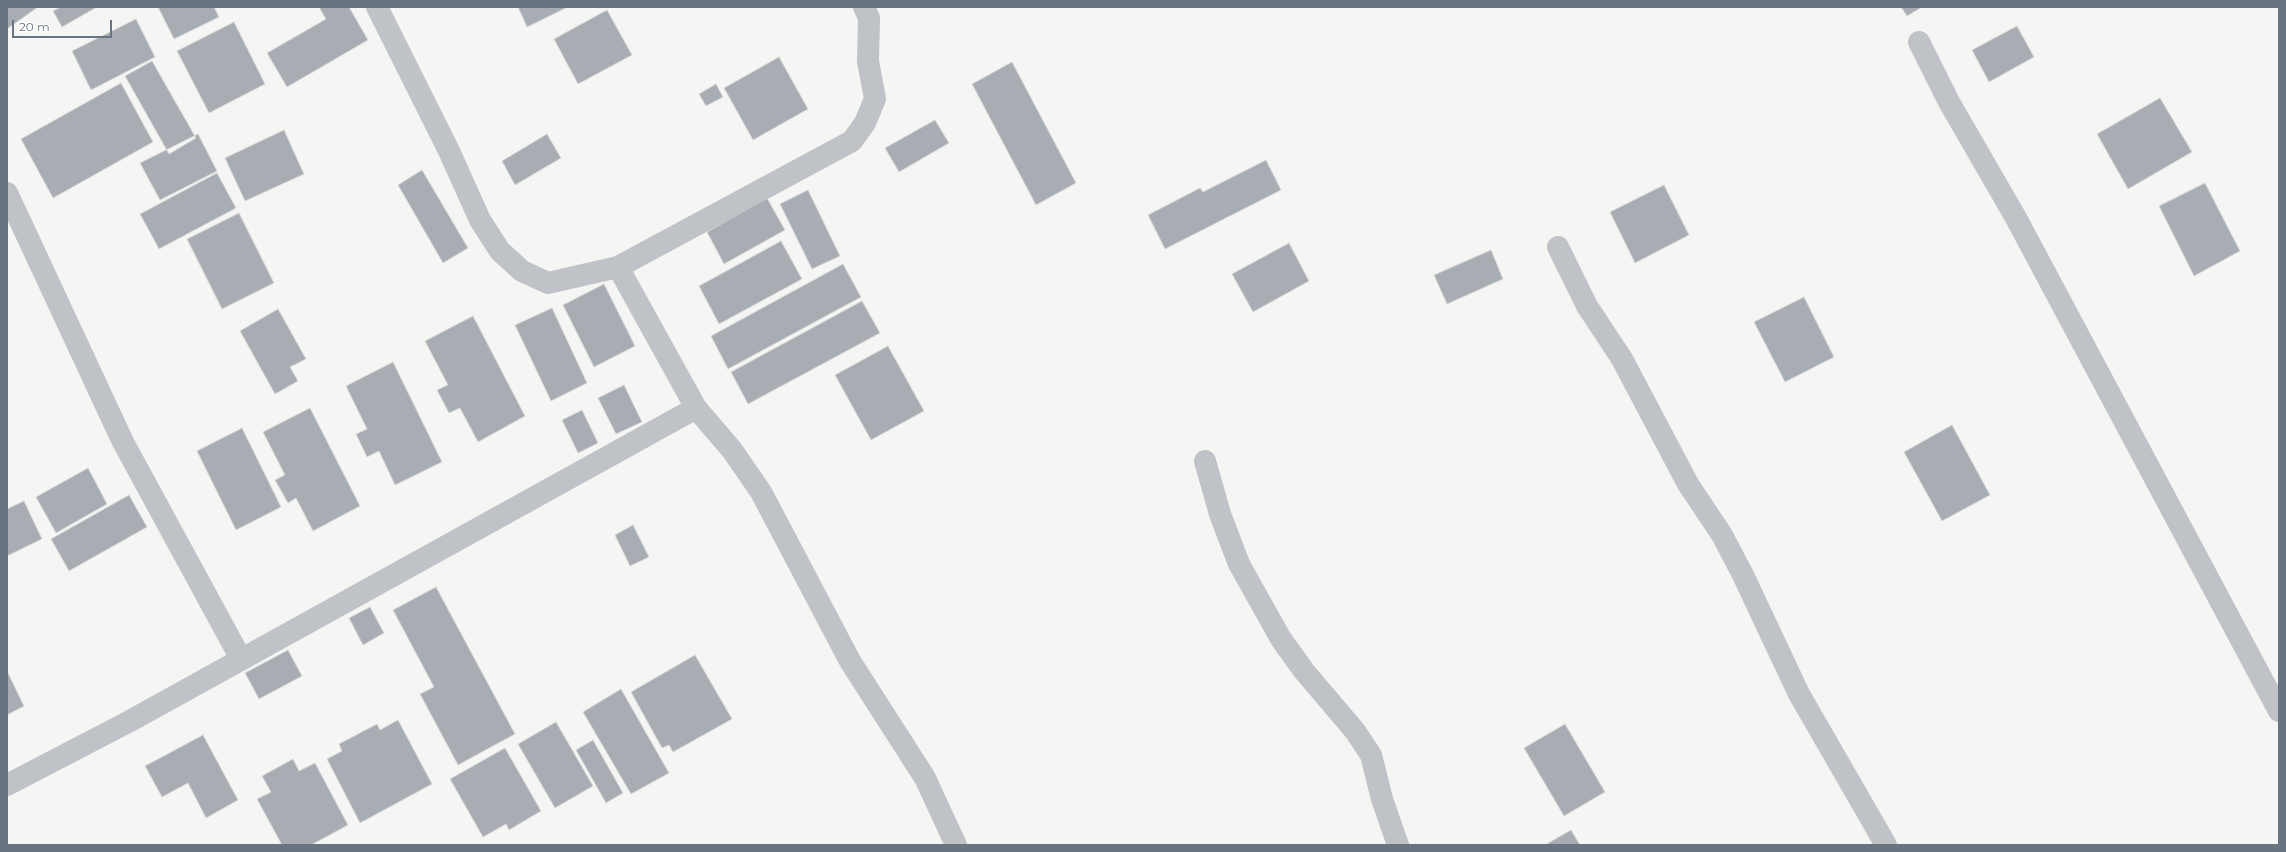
<!DOCTYPE html>
<html>
<head>
<meta charset="utf-8">
<style>
  body { margin:0 }
  #map { position:relative; width:2286px; height:852px; overflow:hidden; background:#f5f5f3; font-family:Montserrat,sans-serif }
  canvas { display:block }
  .frame { position:absolute; inset:0; border:8px solid #687480; pointer-events:none }
  .scale { position:absolute; left:12px; top:20px; width:100px; height:18px; box-sizing:border-box; border:2px solid #687480; border-top:0; padding-left:5px; font-size:12px; line-height:14px; white-space:nowrap; color:#687480; -webkit-text-stroke:3px #fff; paint-order:stroke }
</style>
</head>
<body>
<div id="map">
<canvas width="2286" height="852"></canvas>
<div class="frame"></div>
<div class="scale">20 m</div>
</div>
<script>
const c = document.querySelector('canvas').getContext('2d');
c.lineJoin = 'round';
function paint(path, color) { c.fillStyle = color; c.fill(path, 'evenodd'); }
const poly = rows => new Path2D(rows.map(r => 'M' + r).join(''));
function stroke(path, color, width, dash) { c.strokeStyle = color; c.lineWidth = width; c.lineCap = dash ? 'butt' : 'round'; c.setLineDash(dash || []); c.stroke(path); }
const building = poly([
  [7,7,38,7,7,29,7,7],
  [61,7,97,7,62,27,53,11,61,7],
  [158,7,214,7,219,17,174,39,158,7],
  [319,7,349,7,368,40,287,87,267,53,326,19,319,7],
  [518,7,568,7,527,27,518,7],
  [1901,7,1922,7,1907,16,1901,7],
  [607,10,632,55,578,84,554,39,607,10],
  [136,19,155,57,91,90,72,51,136,19],
  [234,22,265,84,209,113,177,51,234,22],
  [2017,26,2034,57,1989,82,1972,50,2017,26],
  [779,57,808,109,753,140,724,88,779,57],
  [152,61,196,138,169,154,125,76,152,61],
  [1012,62,1076,183,1036,205,972,84,1012,62],
  [121,83,153,142,53,198,21,139,121,83],
  [716,84,723,97,706,106,699,94,716,84],
  [2160,98,2192,152,2128,189,2097,134,2160,98],
  [935,120,949,143,899,172,885,148,935,120],
  [284,130,304,174,245,201,225,158,284,130],
  [198,134,217,171,160,200,140,163,198,134],
  [547,134,561,158,515,185,502,161,547,134],
  [1266,160,1281,190,1165,249,1148,215,1200,188,1203,192,1266,160],
  [422,170,468,248,443,263,398,185,422,170],
  [217,173,236,208,159,249,140,214,217,173],
  [2205,183,2240,251,2194,276,2159,206,2205,183],
  [1664,185,1689,235,1635,263,1610,212,1664,185],
  [808,190,840,256,812,269,780,204,808,190],
  [767,198,785,230,724,264,707,232,767,198],
  [239,213,274,283,222,309,187,239,239,213],
  [781,241,802,279,719,324,699,286,781,241],
  [1289,243,1309,281,1253,312,1232,274,1289,243],
  [1491,250,1503,279,1447,304,1434,275,1491,250],
  [843,264,861,297,728,369,711,336,843,264],
  [604,284,635,346,594,367,563,305,604,284],
  [1804,297,1834,357,1785,382,1754,322,1804,297],
  [862,301,880,333,748,404,731,372,862,301],
  [552,308,587,383,551,401,515,325,552,308],
  [278,309,306,359,290,367,298,381,275,394,240,331,278,309],
  [473,316,525,416,478,442,460,408,449,413,437,390,448,385,425,341,473,316],
  [888,346,924,411,871,440,835,375,888,346],
  [393,362,442,462,395,485,379,451,367,457,356,434,367,429,346,386,393,362],
  [624,385,642,422,616,434,598,398,624,385],
  [310,408,360,506,313,531,296,498,288,503,275,480,285,475,263,432,310,408],
  [582,410,598,443,578,453,562,420,582,410],
  [1952,425,1990,495,1942,521,1904,452,1952,425],
  [242,428,281,507,236,530,197,451,242,428],
  [88,468,107,504,56,533,36,497,88,468],
  [129,495,147,527,69,571,51,539,129,495],
  [24,501,42,539,7,556,7,509,24,501],
  [633,525,649,557,630,566,615,535,633,525],
  [436,587,515,734,458,765,420,694,434,687,393,610,436,587],
  [370,607,384,633,363,645,349,618,370,607],
  [288,650,302,676,259,699,245,673,288,650],
  [695,655,732,719,673,752,669,745,662,748,631,692,695,655],
  [7,671,24,706,7,715,7,671],
  [621,689,669,773,631,794,583,712,621,689],
  [398,720,432,784,360,823,327,759,342,751,339,744,377,724,380,730,398,720],
  [556,722,593,786,555,808,518,744,556,722],
  [1565,724,1605,792,1564,816,1524,748,1565,724],
  [203,735,238,800,206,818,188,783,162,797,145,766,203,735],
  [593,740,623,793,606,803,576,750,593,740],
  [505,748,541,811,509,830,506,824,483,837,450,779,505,748],
  [293,759,299,771,315,763,348,825,311,845,282,845,257,799,271,792,262,776,293,759],
  [1571,830,1580,845,1545,845,1571,830]
]);
const minor = poly([
  [377,7,449,151,480,220,500,251,522,271,548,283,618,267,852,141,865,123,875,99,868,61,869,18,864,7],
  [1919,42,1949,102,2016,218,2279,711],
  [7,193,123,442,241,659],
  [1558,247,1587,306,1622,359,1688,484,1722,535,1743,575,1799,694,1886,845],
  [618,267,696,408,732,450,761,492,850,661,925,778,956,845],
  [1205,461,1220,514,1239,564,1281,639,1304,671,1355,731,1371,755,1382,799,1398,845],
  [7,785,130,721,696,408]
]);
paint(building, '#a7adb2');
stroke(building, '#d7d7d5', 1);
stroke(minor, '#bfc2c6', 22);
</script>
</body>
</html>
